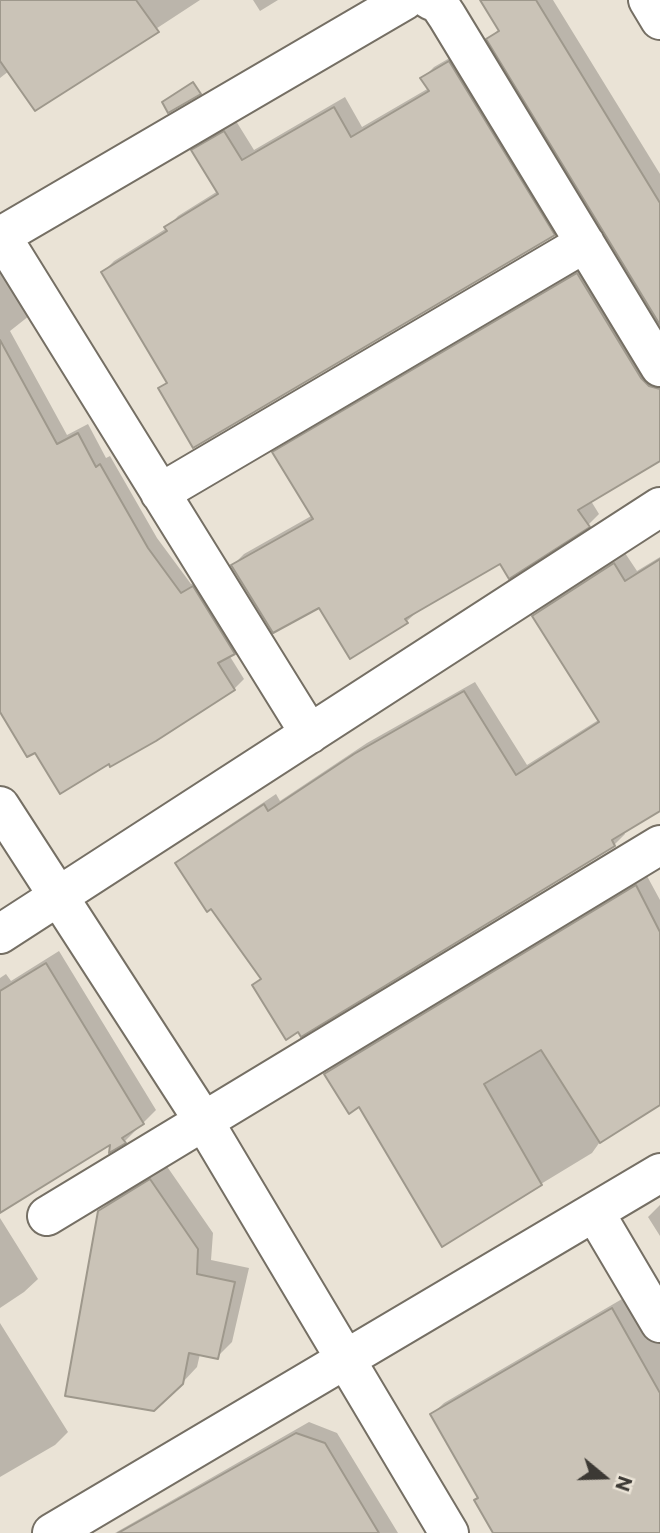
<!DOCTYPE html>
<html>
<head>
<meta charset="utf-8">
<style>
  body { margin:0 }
  #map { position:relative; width:660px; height:1533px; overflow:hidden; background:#eae3d6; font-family:Commissioner,sans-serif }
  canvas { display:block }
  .north { position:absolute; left:569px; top:1442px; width:70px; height:70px; -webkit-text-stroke:5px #eae3d6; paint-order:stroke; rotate:109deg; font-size:19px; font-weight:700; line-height:28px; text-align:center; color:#3c3934 }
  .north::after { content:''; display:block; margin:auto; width:24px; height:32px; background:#3c3934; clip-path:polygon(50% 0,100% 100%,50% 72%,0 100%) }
</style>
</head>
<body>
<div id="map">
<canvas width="660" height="1533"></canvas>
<div class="north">N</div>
</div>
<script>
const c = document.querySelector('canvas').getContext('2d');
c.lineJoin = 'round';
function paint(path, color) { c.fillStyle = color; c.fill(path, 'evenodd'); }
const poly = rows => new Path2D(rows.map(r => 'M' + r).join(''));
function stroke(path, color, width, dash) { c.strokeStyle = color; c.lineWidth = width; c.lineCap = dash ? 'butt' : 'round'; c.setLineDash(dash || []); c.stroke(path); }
const shadow = poly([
  [0,0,200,0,35,108,9,71,0,78],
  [253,0,278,0,260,11],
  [482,0,553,0,660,174,660,321,489,39,500,28],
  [460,52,564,223,554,234,160,388,168,381,103,272,114,261,167,228,178,216,218,191,193,151,204,140,236,121,254,150,345,97,362,127,429,88,423,78,434,67],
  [589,263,660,375,660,459,591,501,599,514,588,525,500,562,418,611,406,622,319,606,233,565,244,554,313,515,275,453,286,442],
  [0,269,29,316,10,331,67,435,88,424,106,458,110,456,157,538,191,584,203,578,243,643,229,655,244,679,234,689,36,751,0,708],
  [625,553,637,571,660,557,660,809,623,830,625,834,614,845,254,985,262,978,177,864,188,853,276,794,280,801,367,743,475,682,527,765,600,719,534,616,546,605],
  [647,876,660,900,660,1103,602,1139,592,1153,442,1244,359,1105,326,1074,337,1063],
  [59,951,156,1110,125,1141,112,1142,0,1211,0,978,6,974,11,981],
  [166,1165,213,1233,211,1260,249,1268,232,1342,217,1357,200,1354,197,1367,182,1383,100,1211,115,1196],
  [660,1205,660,1236,648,1217],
  [0,1218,38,1279,24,1292,0,1308],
  [634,1292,660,1331,660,1533,495,1533,480,1497,432,1414,444,1403],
  [0,1323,68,1432,55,1445,0,1477],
  [309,1422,337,1433,398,1533,115,1533]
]);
const building = poly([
  [0,0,136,0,159,32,35,111,0,61,0,0],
  [480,0,536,0,660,203,660,325,486,39,499,31,480,0],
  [449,61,555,235,193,448,158,388,167,383,101,272,167,231,164,227,218,194,191,150,224,131,242,160,334,107,351,137,429,91,420,78,449,61],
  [193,82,201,94,168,113,162,102,193,82],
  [577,273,641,378,649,386,660,389,660,461,578,510,590,527,509,579,500,564,405,619,408,623,350,659,319,608,273,633,231,565,313,519,272,452,577,273],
  [0,340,57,444,78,433,96,467,100,464,148,548,181,593,193,586,235,654,218,663,235,690,156,741,110,767,109,764,60,794,35,753,27,757,0,712,0,340],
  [660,559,660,811,612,840,615,846,301,1037,298,1032,286,1040,252,985,261,979,211,909,207,912,175,863,264,804,268,811,354,754,464,691,516,775,599,722,532,616,614,563,625,581,660,559],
  [636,885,660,932,660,1105,600,1143,541,1050,484,1084,542,1185,442,1247,359,1107,349,1114,324,1074,636,885],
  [46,963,144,1124,122,1138,126,1143,109,1153,110,1145,0,1213,0,991,46,963],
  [150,1179,198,1249,197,1274,235,1282,218,1359,189,1353,183,1384,154,1411,65,1396,98,1211,150,1179],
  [612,1308,660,1393,660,1533,493,1533,474,1500,478,1498,430,1414,612,1308],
  [296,1433,325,1443,379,1533,118,1533,296,1433]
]);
const minor = poly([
  [430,0,439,4,447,16,660,367],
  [648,0,660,20],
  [0,234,310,734],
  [1,236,405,0],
  [160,493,585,243],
  [0,806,203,1120,449,1533],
  [0,934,660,507],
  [595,1213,660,1323],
  [47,1216,660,845],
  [52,1533,660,1173]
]);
paint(shadow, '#0003');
paint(building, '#cac3b7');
stroke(building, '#9e988c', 2);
stroke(minor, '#756f64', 42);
stroke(minor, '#fff', 38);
</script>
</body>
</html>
